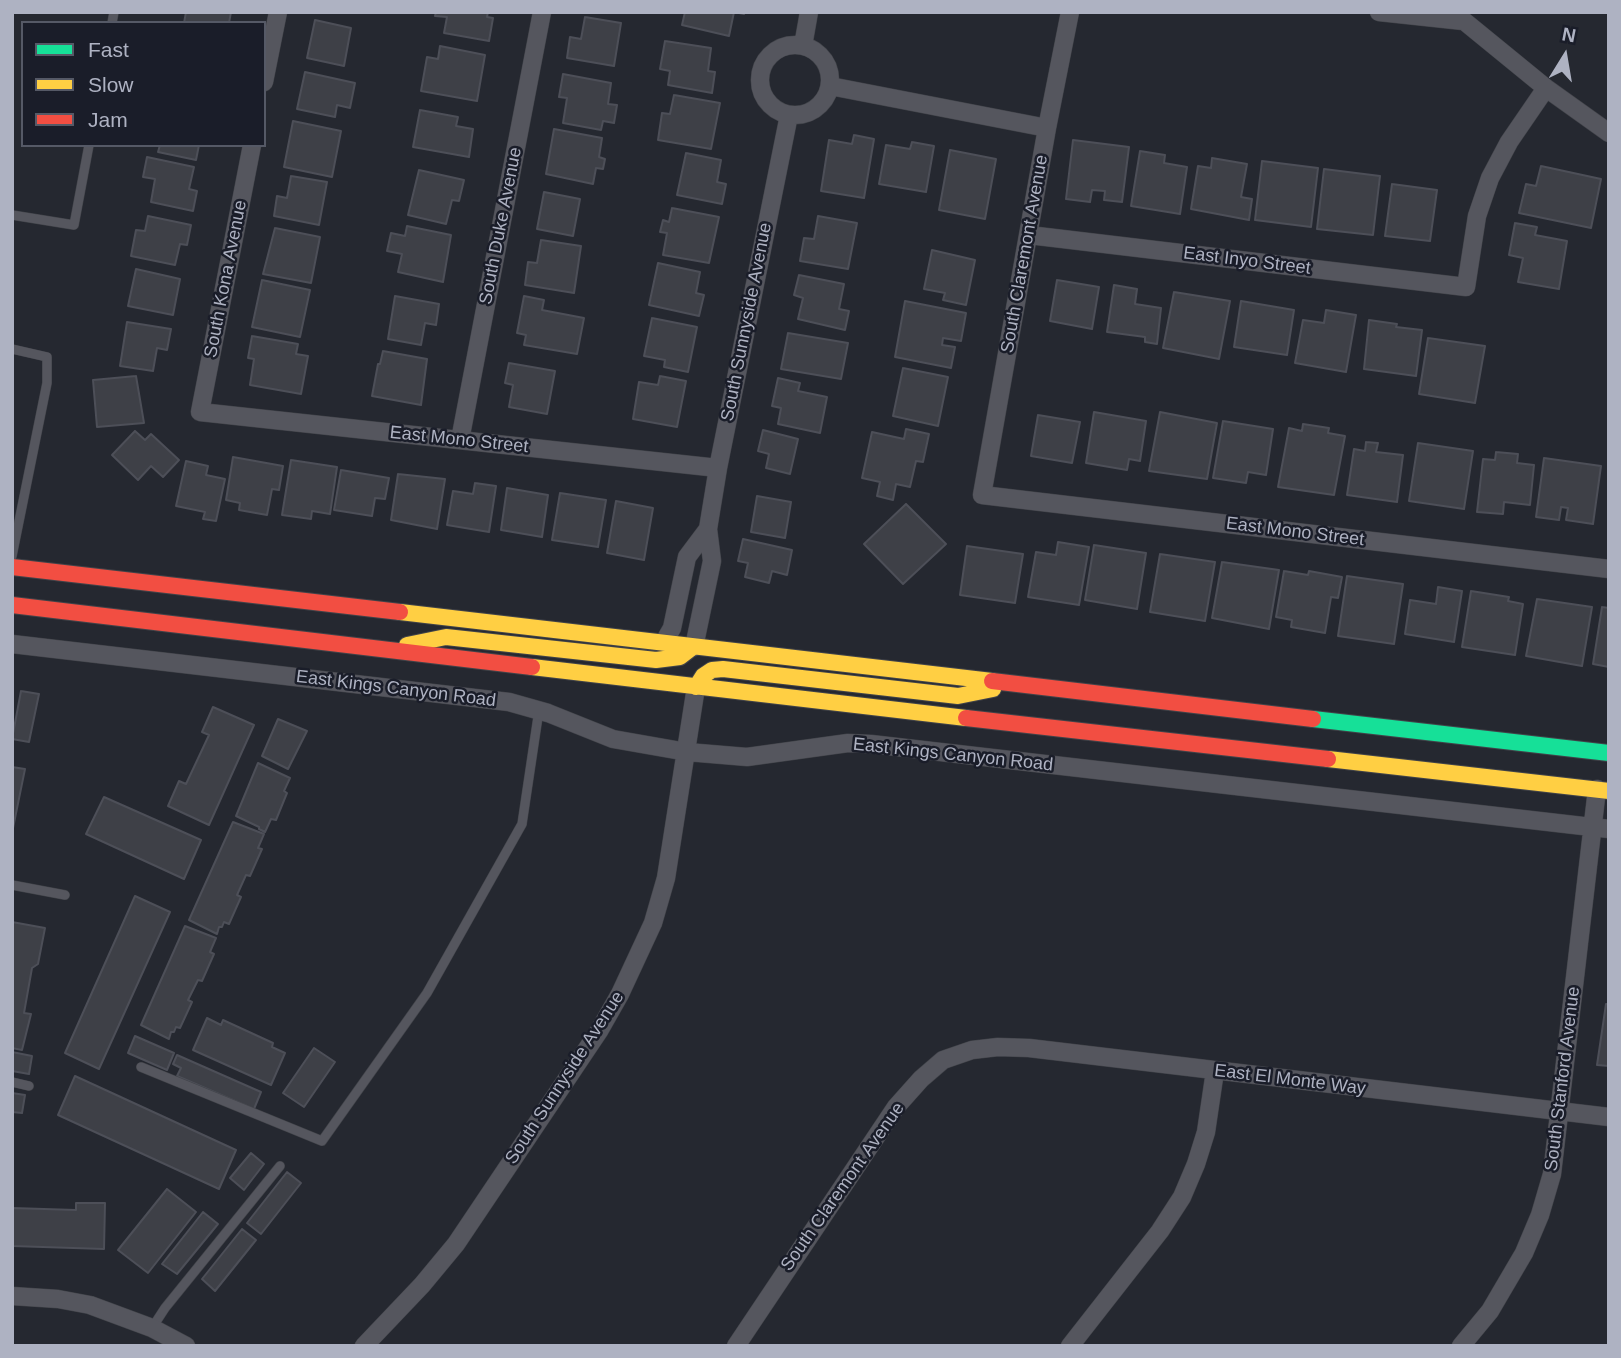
<!DOCTYPE html>
<html>
<head>
<meta charset="utf-8">
<style>
  body { margin:0 }
  #map { position:relative; width:1621px; height:1358px; overflow:hidden; background:#252830; font-family:Helvetica,sans-serif }
  canvas { display:block }
  .frame { position:absolute; inset:0; border:14px solid #aeb2c2; pointer-events:none }
  .legend { position:absolute; left:21px; top:21px; width:245px; height:126px; box-sizing:border-box; background:#1a1d29; border:2px solid #555966; margin:0; padding:9px 12px; list-style:none; font-size:21px; color:#aeb2c2 }
  .legend li { display:flex; align-items:center; gap:14px; height:35px }
  .legend b { width:35px; border:2px solid #555966 }
  .north { position:absolute; left:1530px; top:21px; width:70px; height:70px; -webkit-text-stroke:5px #1a1d29; paint-order:stroke; rotate:11deg; font-size:19px; font-weight:700; line-height:28px; text-align:center; color:#aeb2c2 }
  .north::after { content:''; display:block; margin:auto; width:24px; height:32px; background:#aeb2c2; clip-path:polygon(50% 0,100% 100%,50% 72%,0 100%) }
</style>
</head>
<body>
<div id="map">
<canvas width="1621" height="1358"></canvas>
<div class="frame"></div>
<ul class="legend">
<li><b style="height:9px;background:#16e098"></b>Fast</li>
<li><b style="height:9px;background:#ffcf43"></b>Slow</li>
<li><b style="height:9px;background:#f24e42"></b>Jam</li>
</ul>
<div class="north">N</div>
</div>
<script>
const c = document.querySelector('canvas').getContext('2d');
c.lineJoin = 'round';
function paint(path, color) { c.fillStyle = color; c.fill(path, 'evenodd'); }
const poly = rows => new Path2D(rows.map(r => 'M' + r).join(''));
function stroke(path, color, width, dash) { c.strokeStyle = color; c.lineWidth = width; c.lineCap = dash ? 'butt' : 'round'; c.setLineDash(dash || []); c.stroke(path); }
function write(font, color, halo, rows, align = 'center') {
  c.font = font + ' Helvetica,sans-serif'; c.lineWidth = 5; c.setLineDash([]); c.textBaseline = 'middle'; c.strokeStyle = halo; c.fillStyle = color; for (const [text, x, y, turn = 0] of rows) {
    c.save(); c.translate(x, y); c.rotate((+turn || 0) * Math.PI / 180); c.textAlign = isNaN(turn) ? turn : align; if (halo) c.strokeText(text, 0, 0); c.fillText(text, 0, 0); c.restore();
  }
}
const building = poly([
  [186,12,231,12,229,23,184,23,186,12],
  [436,12,488,12,487,17,493,18,489,41,444,33,447,17,435,16,436,12],
  [685,12,745,12,744,14,734,12,729,36,682,25,685,12],
  [585,17,621,23,614,66,567,58,570,37,581,39,585,17],
  [315,20,351,28,344,66,307,58,315,20],
  [665,41,711,48,708,71,715,72,712,93,668,85,670,71,660,69,665,41],
  [440,46,485,55,477,101,421,91,427,57,438,59,440,46],
  [305,72,355,83,350,108,337,105,335,117,297,109,305,72],
  [563,74,611,83,608,104,617,105,614,123,603,121,601,130,563,123,567,98,559,97,563,74],
  [674,95,720,103,711,149,658,140,662,113,670,114,674,95],
  [420,110,458,117,456,126,473,129,469,157,413,147,420,110],
  [293,121,341,131,332,177,284,167,293,121],
  [554,129,602,138,599,157,605,159,603,169,596,168,593,184,546,174,554,129],
  [854,135,874,139,864,198,821,191,829,140,852,144,854,135],
  [1073,140,1129,147,1122,202,1104,200,1105,191,1092,190,1090,202,1066,199,1073,140],
  [912,142,934,146,926,192,879,184,886,145,910,149,912,142],
  [160,145,199,145,196,160,158,152,160,145],
  [950,150,996,159,985,219,939,210,950,150],
  [1140,151,1165,155,1164,163,1187,167,1180,214,1131,206,1140,151],
  [686,153,721,160,717,182,726,184,722,204,677,195,686,153],
  [147,157,194,167,189,189,197,191,193,211,151,202,155,179,143,177,147,157],
  [1212,158,1247,164,1241,197,1252,199,1249,220,1191,209,1198,166,1211,168,1212,158],
  [1262,161,1318,168,1311,227,1255,220,1262,161],
  [1541,166,1601,179,1591,228,1519,213,1526,184,1536,186,1541,166],
  [1324,169,1380,176,1373,235,1317,229,1324,169],
  [419,170,464,180,459,201,452,200,446,224,408,215,419,170],
  [291,176,327,182,319,225,274,216,277,196,287,198,291,176],
  [1392,184,1437,190,1430,241,1385,236,1392,184],
  [544,192,580,199,573,236,537,229,544,192],
  [672,208,719,217,709,263,663,255,667,233,660,232,663,220,669,222,672,208],
  [148,216,191,225,187,245,180,244,175,265,131,256,136,230,145,231,148,216],
  [818,216,857,223,848,269,800,261,804,238,814,239,818,216],
  [1515,223,1537,227,1535,235,1567,241,1559,289,1518,282,1523,258,1509,255,1515,223],
  [407,226,451,235,443,282,398,272,402,254,387,251,391,233,405,236,407,226],
  [275,228,320,237,311,283,263,274,275,228],
  [541,240,581,246,574,293,525,285,528,262,537,263,541,240],
  [932,250,975,260,966,305,943,300,945,293,924,289,932,250],
  [658,263,700,272,696,293,704,295,699,316,649,305,658,263],
  [136,269,180,279,173,315,128,306,136,269],
  [799,275,844,284,839,309,849,311,845,330,798,319,803,298,794,295,799,275],
  [262,280,310,290,300,337,252,327,262,280],
  [1057,280,1099,287,1092,329,1050,321,1057,280],
  [1114,285,1137,289,1135,304,1161,308,1157,344,1145,342,1145,337,1107,332,1114,285],
  [1174,292,1230,301,1219,359,1163,348,1174,292],
  [395,296,439,304,436,325,425,323,421,345,388,339,395,296],
  [524,296,544,300,542,310,584,318,577,354,524,345,526,335,517,333,524,296],
  [905,301,966,313,961,341,943,338,942,345,955,347,951,368,895,357,905,301],
  [1241,301,1294,310,1287,355,1234,347,1241,301],
  [1326,310,1356,315,1346,372,1295,363,1303,320,1324,323,1326,310],
  [652,318,697,327,688,372,664,367,665,360,644,356,652,318],
  [1369,320,1397,324,1396,327,1422,330,1416,376,1364,369,1369,320],
  [127,322,171,329,167,350,157,348,153,371,120,366,127,322],
  [788,333,848,343,841,379,781,369,788,333],
  [252,336,298,344,296,354,308,356,301,394,250,385,254,359,248,358,252,336],
  [1428,338,1485,346,1475,403,1419,394,1428,338],
  [383,351,427,359,421,405,372,396,378,364,380,364,383,351],
  [509,363,555,371,547,414,509,407,513,385,505,383,509,363],
  [903,368,948,377,938,426,893,416,903,368],
  [136,376,144,423,97,427,93,380,136,376],
  [660,376,686,381,677,427,633,419,639,382,658,385,660,376],
  [778,378,800,383,798,391,827,397,820,433,778,424,781,408,772,406,778,378],
  [1094,412,1146,421,1140,461,1129,459,1127,470,1086,463,1094,412],
  [1160,412,1217,423,1207,479,1149,471,1160,412],
  [1038,415,1080,422,1072,463,1031,456,1038,415],
  [1223,421,1273,429,1266,475,1248,472,1246,483,1213,478,1223,421],
  [1303,424,1329,428,1328,433,1345,436,1334,495,1278,487,1289,428,1302,431,1303,424],
  [906,429,929,434,923,462,916,461,910,487,896,484,893,500,877,496,880,482,862,478,872,432,904,439,906,429],
  [763,430,798,439,790,474,766,468,769,454,758,451,763,430],
  [135,431,145,440,151,434,179,460,163,477,151,466,138,480,112,455,135,431],
  [1366,442,1378,443,1376,452,1403,455,1397,502,1347,495,1354,449,1365,451,1366,442],
  [1418,443,1473,451,1464,509,1409,501,1418,443],
  [1496,452,1518,454,1517,463,1534,465,1530,505,1504,502,1503,514,1477,512,1483,459,1495,460,1496,452],
  [233,457,283,466,279,490,272,489,267,515,239,510,240,503,226,500,233,457],
  [1544,458,1601,466,1593,524,1566,520,1568,508,1561,507,1559,520,1536,517,1544,458],
  [291,460,337,467,330,514,312,511,311,519,282,515,291,460],
  [186,461,208,466,206,475,225,479,216,521,203,519,205,512,176,506,186,461],
  [341,470,389,478,385,499,375,498,372,516,334,510,341,470],
  [398,474,445,479,437,529,391,520,398,474],
  [475,483,496,486,489,532,447,525,453,491,473,494,475,483],
  [507,488,548,495,542,537,501,530,507,488],
  [560,493,606,500,598,547,552,540,560,493],
  [757,496,791,502,785,538,751,532,757,496],
  [616,501,653,508,644,560,607,553,616,501],
  [906,504,946,544,903,584,864,544,906,504],
  [743,539,792,550,787,575,772,571,769,583,745,577,748,563,738,561,743,539],
  [1058,542,1089,547,1079,605,1028,597,1036,552,1056,555,1058,542],
  [1094,545,1146,553,1137,609,1085,600,1094,545],
  [967,546,1023,554,1015,603,960,595,967,546],
  [1160,554,1215,562,1205,621,1150,612,1160,554],
  [1222,562,1279,570,1269,629,1212,618,1222,562],
  [1284,571,1308,575,1309,571,1342,577,1338,598,1331,597,1325,633,1291,627,1292,620,1276,617,1284,571],
  [1347,576,1403,584,1394,644,1338,636,1347,576],
  [1438,587,1462,591,1454,642,1405,634,1410,600,1436,604,1438,587],
  [1471,591,1509,597,1508,601,1523,604,1515,655,1462,647,1471,591],
  [1537,599,1592,607,1582,666,1526,656,1537,599],
  [1602,607,1609,608,1609,667,1593,664,1602,607],
  [21,691,39,694,29,742,12,739,21,691],
  [213,707,254,725,209,825,168,806,179,781,186,784,209,735,202,732,213,707],
  [278,719,307,731,288,769,262,756,278,719],
  [258,763,290,778,284,791,287,793,276,820,271,819,265,832,259,829,259,827,236,816,258,763],
  [12,767,25,769,12,833,12,767],
  [104,797,201,840,184,879,86,834,104,797],
  [233,822,264,834,258,848,262,849,250,876,246,875,237,895,241,897,229,924,224,922,222,927,219,927,217,934,189,920,233,822],
  [135,896,170,912,99,1069,65,1053,135,896],
  [12,922,45,928,38,964,32,968,24,1013,31,1014,22,1050,12,1048,12,922],
  [185,926,216,938,210,952,214,954,202,981,198,980,188,1000,192,1002,180,1028,176,1027,174,1032,171,1032,169,1039,141,1025,185,926],
  [1606,1004,1609,1004,1609,1066,1597,1065,1606,1004],
  [207,1018,221,1025,223,1020,273,1043,272,1047,285,1053,271,1085,193,1050,207,1018],
  [135,1036,174,1053,167,1070,128,1053,135,1036],
  [314,1048,335,1062,304,1107,283,1093,314,1048],
  [12,1052,32,1056,29,1074,12,1071,12,1052],
  [177,1055,261,1092,254,1109,177,1076,181,1068,173,1064,177,1055],
  [75,1076,236,1150,219,1189,58,1115,75,1076],
  [12,1093,25,1095,22,1113,12,1112,12,1093],
  [251,1153,264,1164,244,1190,230,1178,251,1153],
  [287,1172,301,1183,261,1234,247,1223,287,1172],
  [167,1189,196,1212,148,1273,118,1250,167,1189],
  [76,1203,105,1203,104,1249,12,1246,12,1208,76,1210,76,1203],
  [203,1212,218,1224,177,1274,162,1264,203,1212],
  [242,1229,256,1240,215,1291,202,1279,242,1229]
]);
const lane = poly([
  [112,23,114,12],
  [12,215,74,225,89,145],
  [12,349,47,357,47,383,12,556],
  [12,885,65,895],
  [141,1067,322,1141,427,993,522,824,539,710],
  [12,1082,29,1086],
  [152,1328,165,1308,280,1166]
]);
const street = poly([
  [1070,12,1047,128,982,495,1609,569],
  [1379,12,1463,21],
  [1453,12,1546,88,1609,133],
  '760 80a35 35 0 1 1 70 0a35 35 0 1 1-70 0Z',
  [803,46,809,12],
  [264,82,278,12],
  [830,86,1047,128],
  [252,145,200,412,718,468],
  [1029,235,1466,287,1477,216,1490,178,1509,142,1546,88],
  [460,440,542,12],
  [664,642,672,628,687,557,708,529],
  [12,644,509,702,548,713,613,739,687,752,747,757,848,743,871,744,1609,829],
  [694,647,712,561,708,529,718,468,789,115],
  [12,1296,58,1299,90,1305,152,1328,186,1346],
  [364,1346,422,1285,456,1244,599,1031,620,994,653,923,666,878,696,687],
  [736,1346,896,1107,921,1079,943,1060,972,1050,998,1047,1029,1048,1609,1117],
  [1070,1346,1160,1231,1182,1197,1196,1164,1206,1132,1215,1071],
  [1461,1346,1490,1311,1524,1253,1540,1215,1552,1174,1597,789]
]);
const fast = poly([
  [1313,719,1609,753]
]);
const slow = poly([
  [400,612,992,681],
  [407,645,446,637,656,660,680,657,693,647],
  [532,667,966,718],
  [696,687,703,676,712,670,723,669,958,696,993,689],
  [1328,759,1609,791]
]);
const jam = poly([
  [12,567,400,612],
  [12,605,532,667],
  [992,681,1313,719],
  [966,718,1328,759]
]);
const streetNames = [
  ["South Duke Avenue",501,226,-79],
  ["South Claremont Avenue",1025,254,-80],
  ["East Inyo Street",1247,261,7],
  ["South Kona Avenue",226,279,-79],
  ["South Sunnyside Avenue",747,322,-79],
  ["East Mono Street",459,440,6],
  ["East Mono Street",1295,532,7],
  ["East Kings Canyon Road",396,689,7],
  ["East Kings Canyon Road",953,755,6],
  ["South Sunnyside Avenue",565,1078,-57],
  ["South Stanford Avenue",1563,1079,-83],
  ["East El Monte Way",1290,1080,7],
  ["South Claremont Avenue",843,1187,-55]
];
paint(building, '#3e4047');
stroke(building, '#4d4f58', 2);
stroke(lane, '#414349', 10);
stroke(street, '#414349', 19);
stroke(fast, '#414349', 18);
stroke(slow, '#414349', 18);
stroke(jam, '#414349', 18);
stroke(lane, '#55565e', 9);
stroke(street, '#55565e', 18);
stroke(fast, '#16e098', 16);
stroke(slow, '#ffcf43', 16);
stroke(jam, '#f24e42', 16);
write('18px', '#aeb2c2', '#1a1d29', streetNames);
</script>
</body>
</html>
